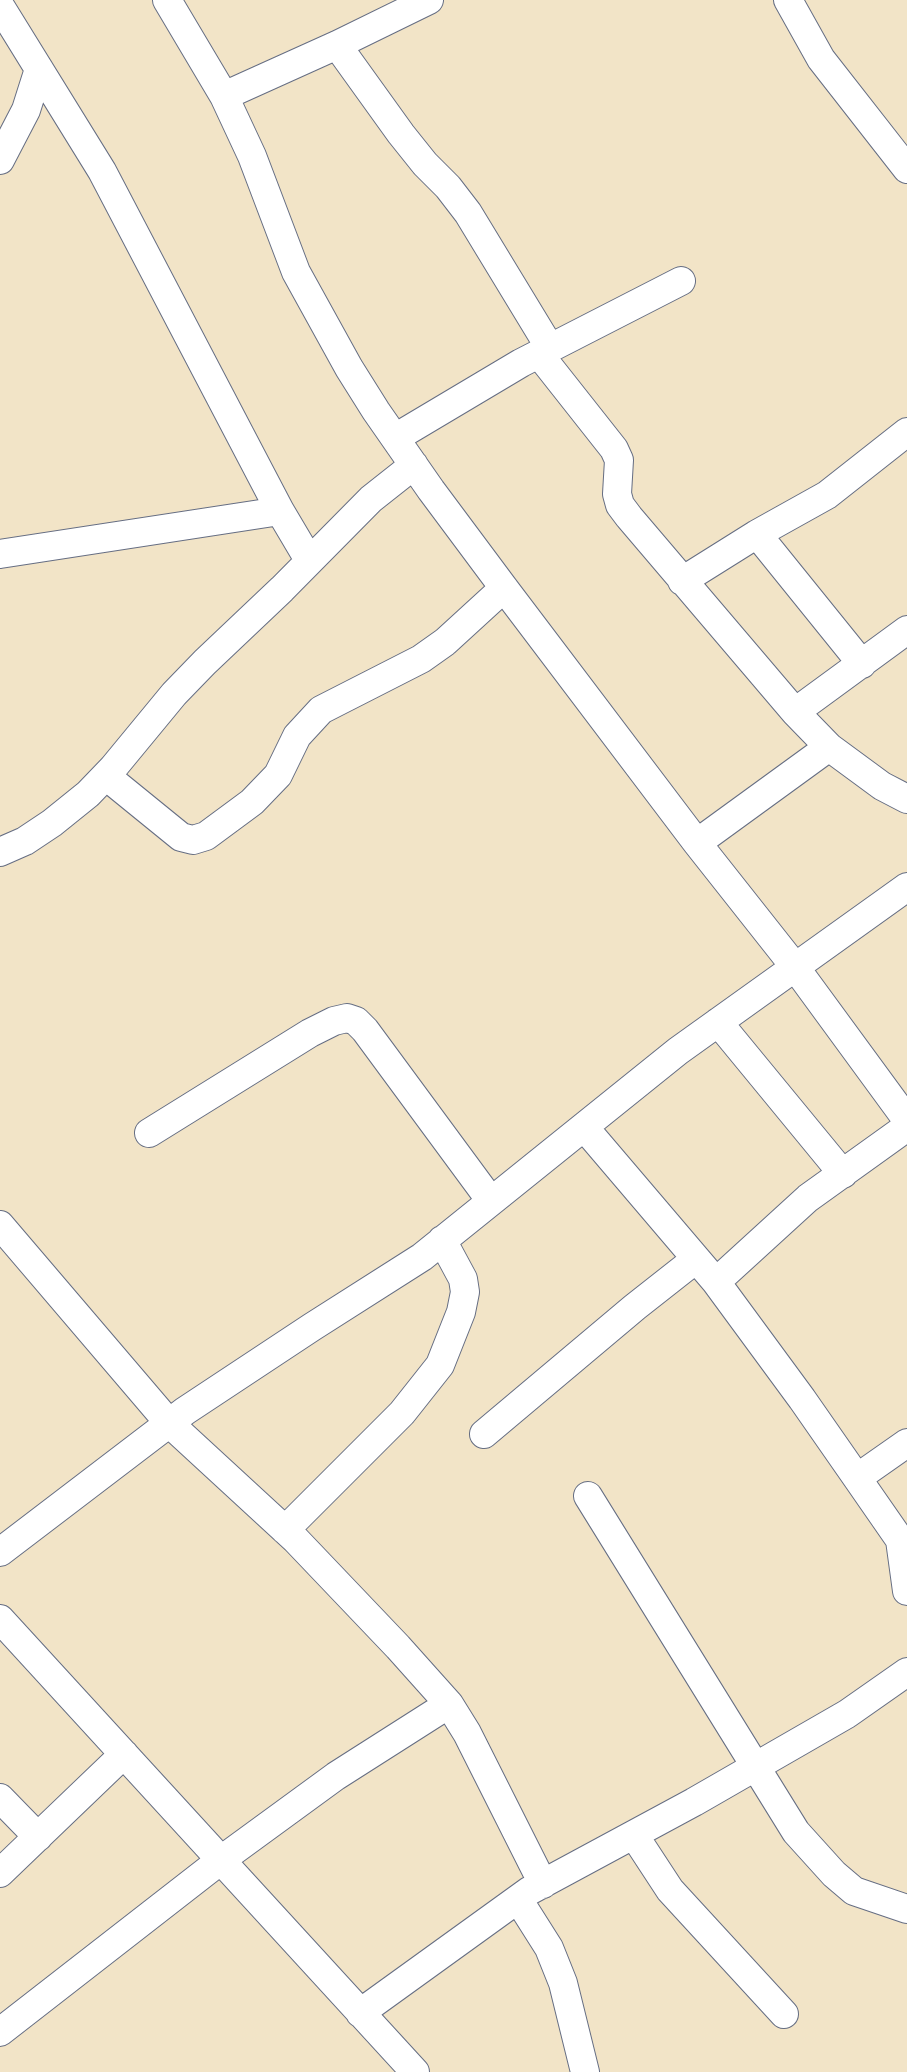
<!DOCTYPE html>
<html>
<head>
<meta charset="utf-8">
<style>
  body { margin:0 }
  canvas { display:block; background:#f2e4c7 }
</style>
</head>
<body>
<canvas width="907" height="2072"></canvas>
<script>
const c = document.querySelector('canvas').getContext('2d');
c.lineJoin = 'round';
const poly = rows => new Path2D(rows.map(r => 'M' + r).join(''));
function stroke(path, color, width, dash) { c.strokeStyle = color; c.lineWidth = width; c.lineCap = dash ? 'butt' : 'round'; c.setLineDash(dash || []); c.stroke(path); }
const minor = poly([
  [167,0,224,96,252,156,296,272,349,368,376,411,431,490,504,588,697,843,795,967,907,1120],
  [788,0,821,59,907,169],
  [0,6,102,171,280,511,309,560],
  [337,45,401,134,425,164,448,187,468,213,550,348],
  [224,96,337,45,429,0],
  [0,160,26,110,39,69],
  [539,354,614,449,619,460,617,494,620,505,629,517,795,712,829,747,882,786,907,799],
  [395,438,521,363,681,281],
  [757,534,862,664],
  [0,554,280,511],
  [682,581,757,534,827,495,907,432],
  [795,712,907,630],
  [106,776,181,837,193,840,206,836,252,802,278,775,297,736,321,710,421,659,445,642,504,588],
  [697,843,829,747],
  [0,852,25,841,52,823,88,794,113,768,174,694,205,662,282,589,371,499,414,465],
  [718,1022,843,1174],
  [584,1127,716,1282,802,1399,857,1478,900,1540,907,1591],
  [149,1133,310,1033,334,1021,347,1018,356,1021,365,1030,491,1201],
  [0,1225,169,1423,296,1540,398,1647,449,1704,467,1733,543,1884],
  [716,1282,808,1198,907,1127],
  [484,1434,635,1307,696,1259],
  [857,1478,907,1443],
  [588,1496,796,1832,834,1874,854,1891,907,1909],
  [285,1530,402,1413,440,1365,461,1312,465,1292,463,1279,442,1240],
  [0,1552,185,1411,312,1327,422,1257,678,1051,907,887],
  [0,1619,415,2072],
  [0,1798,38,1837],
  [634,1835,670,1890,784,2014],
  [0,1873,124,1754],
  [518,1899,549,1948,563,1983,585,2072],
  [360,2013,529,1891,694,1802,847,1714,907,1672],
  [0,2032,221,1860,336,1776,449,1704]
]);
stroke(minor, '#666e83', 30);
stroke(minor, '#fff', 28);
</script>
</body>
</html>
